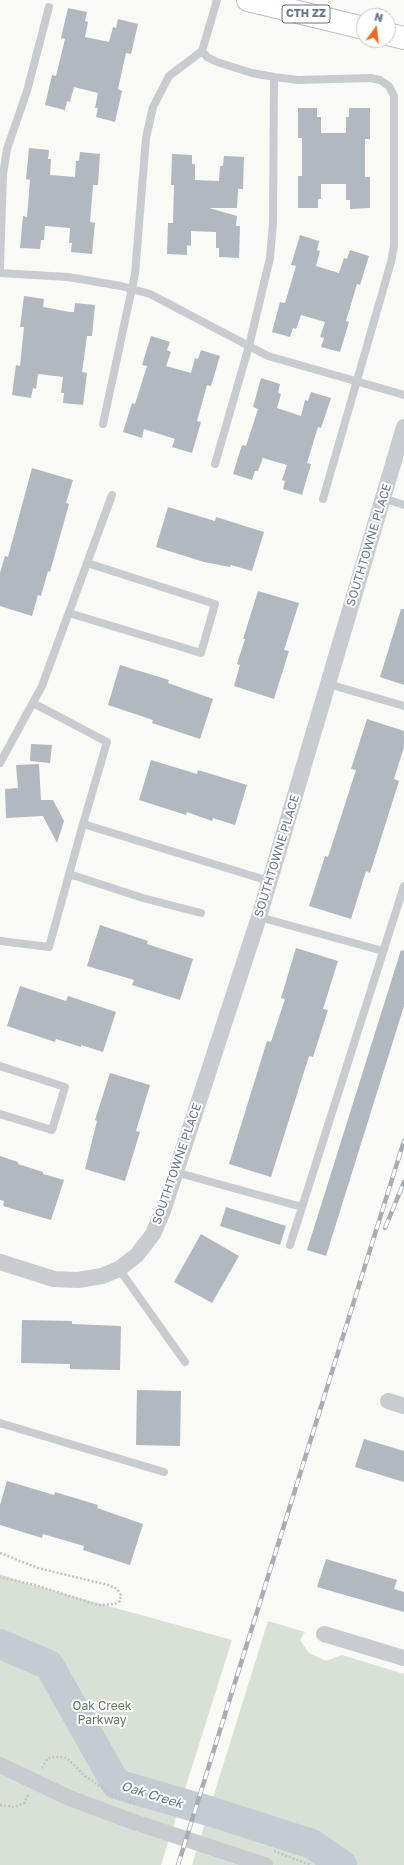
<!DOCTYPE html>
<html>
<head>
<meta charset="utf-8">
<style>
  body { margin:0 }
  #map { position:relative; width:404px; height:1865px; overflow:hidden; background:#f9f9f6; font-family:"Golos Text",sans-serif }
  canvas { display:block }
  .north { position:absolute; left:356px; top:8px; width:40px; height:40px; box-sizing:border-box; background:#fff; border:1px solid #c1c8d0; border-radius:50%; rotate:15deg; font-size:11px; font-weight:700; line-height:16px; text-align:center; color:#65758a }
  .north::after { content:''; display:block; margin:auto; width:14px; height:18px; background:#f1691e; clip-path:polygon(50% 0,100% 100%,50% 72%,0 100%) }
</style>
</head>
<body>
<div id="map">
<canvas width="404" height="1865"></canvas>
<div class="north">N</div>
</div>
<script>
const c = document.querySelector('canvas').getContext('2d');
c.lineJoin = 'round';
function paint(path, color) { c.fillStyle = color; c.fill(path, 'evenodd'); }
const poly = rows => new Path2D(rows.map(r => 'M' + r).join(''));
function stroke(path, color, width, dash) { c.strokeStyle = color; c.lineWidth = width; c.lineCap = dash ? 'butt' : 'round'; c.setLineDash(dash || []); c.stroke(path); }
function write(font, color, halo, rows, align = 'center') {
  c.font = font + ' "Golos Text",sans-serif'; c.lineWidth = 4; c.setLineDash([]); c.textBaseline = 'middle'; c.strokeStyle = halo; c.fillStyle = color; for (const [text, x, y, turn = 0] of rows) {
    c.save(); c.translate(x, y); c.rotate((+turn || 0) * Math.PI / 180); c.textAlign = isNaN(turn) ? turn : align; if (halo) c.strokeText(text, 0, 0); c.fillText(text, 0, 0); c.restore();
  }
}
const green = poly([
  [0,1574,28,1584,232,1640,161,1865,0,1865],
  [268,1621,305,1632,300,1640,309,1653,326,1661,342,1655,404,1674,404,1865,192,1865]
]);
const river = poly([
  [0,1644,49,1665,116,1784,209,1811,312,1844,342,1865]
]);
const building = poly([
  [68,8,87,12,85,21,88,22,85,37,109,42,113,27,116,28,118,19,138,24,131,54,126,53,118,89,122,91,115,122,96,117,98,108,95,108,98,93,74,87,70,102,67,101,65,110,45,105,52,75,56,76,65,39,61,38],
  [298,108,317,108,317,117,321,117,321,133,346,133,346,117,349,117,349,108,370,108,370,139,365,139,365,177,370,177,370,208,350,209,350,200,346,200,346,184,321,184,321,199,318,199,318,208,298,208,298,176,302,176,302,138,298,138],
  [29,148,49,150,48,159,51,159,50,175,75,177,76,161,79,161,80,152,100,154,98,185,93,185,90,222,95,223,92,254,71,252,72,243,69,243,70,228,45,226,44,240,41,240,40,249,20,248,23,216,27,217,30,180,26,179],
  [172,154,192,155,192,164,195,164,195,180,219,181,220,166,223,166,224,156,244,157,243,189,238,189,237,208,209,208,237,216,236,226,240,226,239,258,219,257,219,248,216,248,216,232,191,231,191,246,187,245,187,255,167,254,168,223,173,223,174,185,171,185],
  [300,235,319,241,317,250,320,251,316,266,339,273,344,258,347,259,350,250,369,256,360,285,357,284,346,321,349,322,340,352,321,347,324,338,320,337,325,322,301,315,298,324,296,329,293,328,290,337,272,332,280,302,285,303,296,266,291,265],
  [24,296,44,299,43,307,70,312,74,312,75,303,95,305,92,336,87,336,82,372,87,373,83,405,63,403,64,393,61,393,63,377,38,374,36,389,33,388,31,398,12,395,16,365,20,366,24,327,20,327],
  [151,336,170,342,167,350,171,352,166,366,191,373,195,358,198,359,201,350,220,356,211,386,207,385,197,421,201,422,192,453,172,447,175,439,144,429,142,438,123,432,132,403,135,404,147,366,142,365],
  [261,378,280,384,278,393,281,394,277,408,301,416,305,400,308,401,311,392,331,398,321,428,318,427,307,463,311,464,302,495,283,489,285,481,282,480,287,465,263,458,258,471,255,471,252,480,233,474,242,445,246,446,258,409,253,407],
  [32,468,73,480,66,503,69,504,50,572,48,571,41,596,38,595,32,616,0,606,0,573,5,556,8,557],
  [168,507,215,521,216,517,264,532,252,571,231,565,230,567,204,562,156,547],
  [258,591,299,603,284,650,289,651,274,699,234,686,240,665,237,664,245,639,243,639],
  [401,609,404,609,404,685,380,677],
  [120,665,169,680,168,683,213,699,200,739,152,723,153,720,108,705],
  [367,719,404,731,404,747,394,779,399,781,370,873,366,871,351,919,309,906,325,856,328,857,356,770,351,769],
  [31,744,52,745,50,763,30,761],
  [151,760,197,774,198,770,247,785,235,825,213,818,212,821,187,812,186,815,139,800],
  [39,764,41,800,53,800,64,821,57,843,43,816,6,818,5,789,18,788,16,765],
  [100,925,148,941,147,944,193,959,180,1000,132,985,134,980,87,966],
  [296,948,338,961,323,1009,328,1010,313,1057,309,1056,271,1177,229,1164,267,1041,271,1042,285,999,281,998],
  [401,950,404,951,404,1006,326,1256,307,1250],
  [20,986,66,1001,68,996,116,1012,103,1052,81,1045,81,1047,56,1039,55,1042,7,1026],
  [110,1073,150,1085,136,1131,140,1132,125,1181,85,1169,97,1121,95,1120],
  [0,1156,18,1162,18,1164,43,1172,43,1174,64,1180,51,1220,3,1206,4,1201,0,1200],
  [226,1207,286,1226,280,1245,220,1226],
  [201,1234,239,1256,212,1303,174,1282],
  [22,1320,72,1321,72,1324,121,1326,120,1370,70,1369,70,1364,21,1363],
  [137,1390,181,1391,180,1446,136,1445],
  [364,1439,404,1451,404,1482,355,1467],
  [7,1481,54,1495,55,1492,98,1505,97,1508,143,1524,130,1565,83,1550,84,1546,43,1534,42,1538,0,1525,0,1505],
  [326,1559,397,1580,394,1589,404,1592,404,1612,317,1587]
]);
const path = poly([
  [0,1553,38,1568,108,1585,117,1589,121,1595,120,1601,115,1604,98,1605,35,1585,0,1577],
  [42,1768,48,1758,57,1757,67,1758,85,1776,111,1794,135,1804],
  [0,1805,14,1807,24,1803,28,1795],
  [274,1851,310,1865]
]);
const lane = poly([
  [202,51,207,57,217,62,252,73,274,77,298,80,370,78,380,80,389,86,394,96,394,246,391,262,323,499],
  [0,267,3,174,7,149,27,91,49,7],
  [0,273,68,277,121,286,150,294,268,356,404,395],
  [103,424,135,274,146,138,153,107,169,76,202,51,217,0],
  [215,464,249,346,270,258,273,223,274,77],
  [383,498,404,505],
  [69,613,201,653,215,604,87,563],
  [328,684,404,706],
  [33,703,107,742,83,824],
  [0,763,42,686,112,495],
  [69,874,143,898,201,913],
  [259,917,383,951],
  [0,941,49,947,83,824,269,881],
  [0,1066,65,1087,52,1130,0,1114],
  [175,1172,302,1207],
  [290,1245,404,886],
  [119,1269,185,1362],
  [0,1423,164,1472]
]);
const street = poly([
  [0,1262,54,1279,78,1280,102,1276,119,1269,137,1255,153,1234,163,1211,259,917,404,427],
  [388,1401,404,1406],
  [324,1634,404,1658],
  [0,1765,67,1797,131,1821,265,1865]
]);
const primary = poly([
  [248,0,364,28],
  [388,34,404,38]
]);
const rail = poly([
  [385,1228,404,1182],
  [178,1865,404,1141]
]);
const shields = [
  [306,14,48]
];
const shieldNames = [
  ["CTH ZZ",306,14]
];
const streetNames = [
  ["SOUTHTOWNE PLACE",369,545,-73],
  ["SOUTHTOWNE PLACE",277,856,-73],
  ["SOUTHTOWNE PLACE",177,1164,-71]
];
const parkNames = [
  ["Oak Creek",102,1706],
  ["Parkway",102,1720]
];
const waterNames = [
  ["Oak Creek",152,1795,17]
];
paint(green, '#d9e1d7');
stroke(river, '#c2ccd2', 30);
paint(building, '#b1b8c0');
stroke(primary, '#bbbec3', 24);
stroke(path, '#c1c3c6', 2.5, [2, 2]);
stroke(lane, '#c8cbd0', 8);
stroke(street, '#c8cbd0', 16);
stroke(primary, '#fff', 22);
stroke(rail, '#a8adb4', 4.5);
stroke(rail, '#fff', 3, [9]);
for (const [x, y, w] of shields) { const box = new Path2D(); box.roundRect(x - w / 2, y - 9, w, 18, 3); c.fillStyle = '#fff'; c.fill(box); stroke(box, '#65758a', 1); }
write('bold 11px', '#65758a', null, shieldNames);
write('12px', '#65758a', '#fff', streetNames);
write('12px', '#637a61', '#fff', parkNames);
write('italic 13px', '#617785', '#fff', waterNames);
</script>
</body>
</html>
